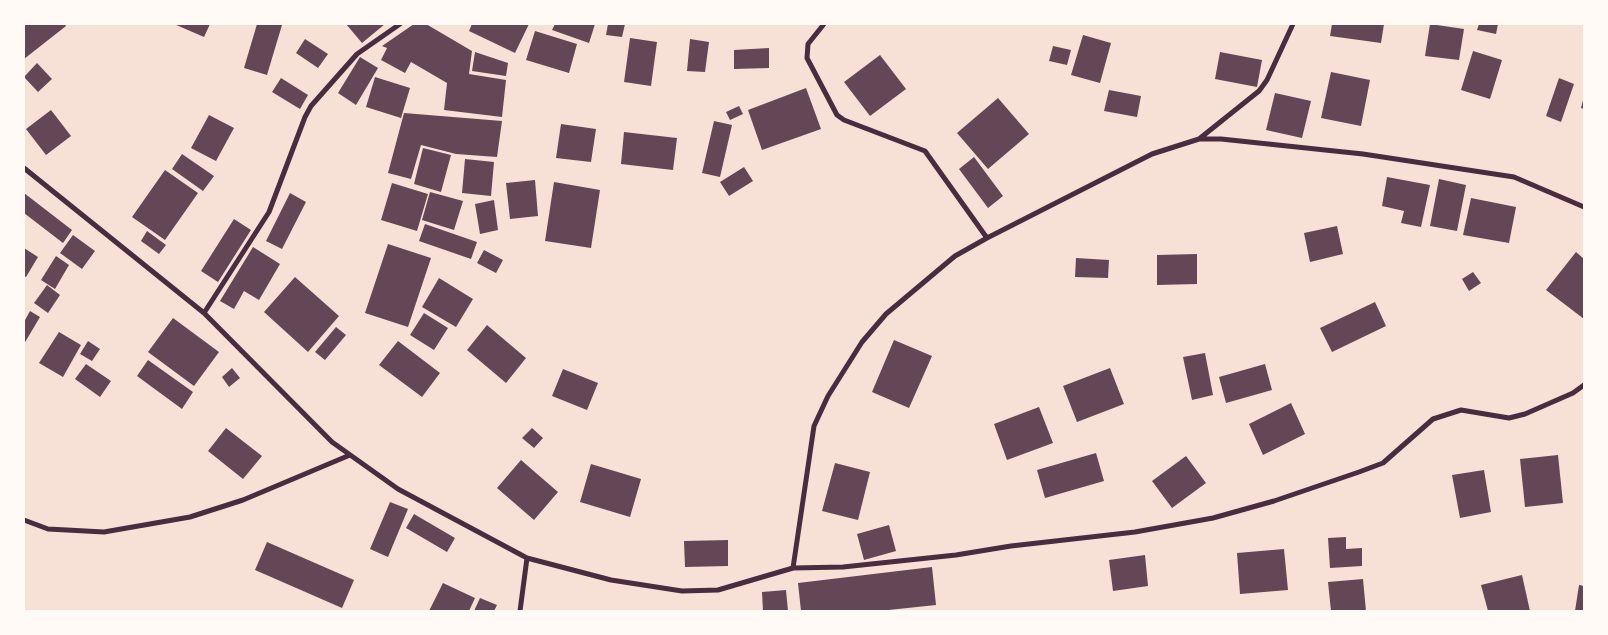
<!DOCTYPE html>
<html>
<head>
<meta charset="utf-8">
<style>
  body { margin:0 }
  #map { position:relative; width:1608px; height:635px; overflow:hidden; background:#f7e1d7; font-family:"Titillium Web",sans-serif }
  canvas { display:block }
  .frame { position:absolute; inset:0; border:25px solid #fffaf5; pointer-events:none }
</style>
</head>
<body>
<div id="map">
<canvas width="1608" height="635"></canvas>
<div class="frame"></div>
</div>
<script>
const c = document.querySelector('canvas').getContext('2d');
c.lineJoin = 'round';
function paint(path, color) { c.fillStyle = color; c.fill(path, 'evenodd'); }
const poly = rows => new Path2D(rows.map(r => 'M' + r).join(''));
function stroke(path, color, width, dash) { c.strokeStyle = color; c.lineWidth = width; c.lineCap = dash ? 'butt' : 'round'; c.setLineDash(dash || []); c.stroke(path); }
const building = poly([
  [24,24,65,24,66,26,24,59],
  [174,24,210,24,204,37],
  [257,24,278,24,282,25,267,75,244,68],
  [346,24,385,24,362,43],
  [414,24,426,24,472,51,469,74,506,80,502,117,444,110,447,83,411,62,405,73,381,60,387,48,382,46],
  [472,24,529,24,515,53,469,31],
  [555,24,595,24,589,43,552,30],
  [608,24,625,24,622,37,606,35],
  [1332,24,1384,24,1381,43,1330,36],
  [1430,24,1464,29,1459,60,1425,56],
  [1479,24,1498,24,1496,34,1477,30],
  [535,31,577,44,569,73,526,60],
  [1083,35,1111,43,1100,83,1071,75],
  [630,38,657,42,651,86,624,82],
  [305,39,328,54,318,68,296,53],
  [690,39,709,42,705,72,687,71],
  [1053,46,1071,50,1067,65,1049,61],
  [769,48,769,68,734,69,734,50],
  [1473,51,1502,60,1490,99,1461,90],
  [475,52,508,63,506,76,472,71],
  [1220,52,1262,60,1257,87,1215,79],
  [880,55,906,89,870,116,844,82],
  [360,57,378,68,356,105,338,93],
  [37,63,52,79,38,92,24,77],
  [1331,72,1370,80,1361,126,1321,118],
  [375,77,410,88,401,118,366,107],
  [281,78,308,95,300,109,272,92],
  [1559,78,1574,84,1561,122,1546,116],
  [806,88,821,129,762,150,748,110],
  [1109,90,1141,96,1137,117,1104,111],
  [1275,93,1311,101,1302,138,1266,130],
  [1584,96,1584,109,1581,108],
  [998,98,1029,134,988,169,957,133],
  [739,106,743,114,730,120,726,112],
  [51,110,71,136,46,155,26,129],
  [404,113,502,121,497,157,456,154,421,145,411,179,388,173],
  [209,115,234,128,216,161,191,148],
  [714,121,732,125,720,177,702,173],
  [561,124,596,129,591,162,556,158],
  [624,132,677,138,673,170,621,164],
  [423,148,451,155,441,192,414,184],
  [182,154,214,176,203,191,172,169],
  [974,157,1003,196,988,208,959,169],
  [465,159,494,162,491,196,462,193],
  [744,167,753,181,729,196,720,182],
  [165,170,198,193,165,240,132,217],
  [1387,177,1430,185,1421,227,1401,223,1404,211,1382,206],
  [1439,179,1466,185,1457,231,1430,226],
  [535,180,538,216,510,219,506,183],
  [554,182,600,190,591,248,545,241],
  [392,183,428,194,417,231,381,220],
  [430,192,463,201,454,230,422,220],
  [24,193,72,230,63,243,24,213],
  [290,193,306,202,282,249,266,241],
  [1471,198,1516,207,1509,243,1463,235],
  [494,200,498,230,480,234,475,204],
  [234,219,251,230,218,282,201,271],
  [425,224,477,242,471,259,419,241],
  [1337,226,1343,254,1310,262,1304,233],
  [147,231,166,245,159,254,141,241],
  [73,235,95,251,82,269,60,253],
  [388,244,431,258,408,327,365,313],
  [253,247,280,264,259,300,244,291,234,309,220,301],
  [24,248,38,257,26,277,24,276],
  [484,250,503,260,496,273,477,263],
  [1576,252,1584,259,1584,319,1546,290],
  [1197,254,1197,284,1157,285,1157,255],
  [56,256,69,265,55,289,41,280],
  [1076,258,1109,260,1108,278,1075,277],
  [1473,272,1481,283,1469,291,1462,279],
  [295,277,339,316,308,352,264,312],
  [439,278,473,299,456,327,422,307],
  [47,285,60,295,48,313,34,303],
  [1375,302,1386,326,1332,352,1320,328],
  [30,311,40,317,24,344,24,322],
  [424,313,448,328,434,350,410,335],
  [173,318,219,352,194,386,148,352],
  [487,325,526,358,506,383,467,350],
  [336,327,346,335,325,360,315,352],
  [59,332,81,345,63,377,39,363],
  [894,340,932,356,909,408,872,392],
  [88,341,100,349,92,361,80,354],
  [398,341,440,373,422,397,379,365],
  [1205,353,1213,395,1192,400,1183,357],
  [148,360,193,392,182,409,137,376],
  [86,364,111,381,100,397,75,379],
  [1265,364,1272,390,1226,403,1219,377],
  [232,368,240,378,229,387,222,377],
  [1110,368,1124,404,1077,422,1063,386],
  [563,369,598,383,587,410,552,396],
  [1291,403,1305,434,1263,455,1249,424],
  [1039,407,1053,443,1007,460,994,424],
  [226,428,262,456,243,479,208,451],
  [532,428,543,438,534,448,522,438],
  [1096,453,1104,481,1045,498,1037,470],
  [1558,455,1563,503,1525,507,1520,459],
  [1186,456,1206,483,1172,508,1152,481],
  [521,460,558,492,534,520,497,488],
  [835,463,870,472,858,520,822,511],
  [591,464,641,479,630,517,580,502],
  [1484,470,1491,512,1460,518,1452,475],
  [390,502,408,509,388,557,370,549],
  [414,514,455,538,447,552,406,528],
  [889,525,896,551,864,560,857,534],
  [1346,537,1346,549,1362,548,1362,566,1330,568,1328,538],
  [728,540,728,566,685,567,684,541],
  [267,542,354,580,342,608,255,570],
  [1284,549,1288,590,1240,594,1237,553],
  [1145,555,1148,586,1113,591,1109,560],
  [932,567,936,605,879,611,801,611,798,583],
  [1522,575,1530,611,1488,611,1481,585],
  [1363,579,1366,611,1331,611,1328,582],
  [443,583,475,598,469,611,429,611],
  [1579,585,1584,586,1584,611,1575,611],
  [786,590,788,611,763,611,762,592],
  [480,598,497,605,494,611,474,611]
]);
const minor = poly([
  [824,24,808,44,807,58,837,115,844,120,925,151,987,238],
  [1199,139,1259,91,1267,80,1293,24],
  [24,168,204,313,332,442,398,489,527,558,611,580,682,591,718,590,793,568,814,426,828,396,862,342,886,314,955,256,987,238,1152,154,1199,139,1221,139,1363,154,1514,177,1584,207],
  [204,313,269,212,305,117,311,106,357,54,400,24],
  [24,520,48,529,104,532,190,517,243,500,350,455],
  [793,568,843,567,956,555,1011,546,1135,532,1213,518,1274,501,1359,472,1383,463,1433,419,1461,410,1509,418,1525,414,1573,393,1584,385],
  [520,611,527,558]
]);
paint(building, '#644757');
stroke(minor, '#4a2c40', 5);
</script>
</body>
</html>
